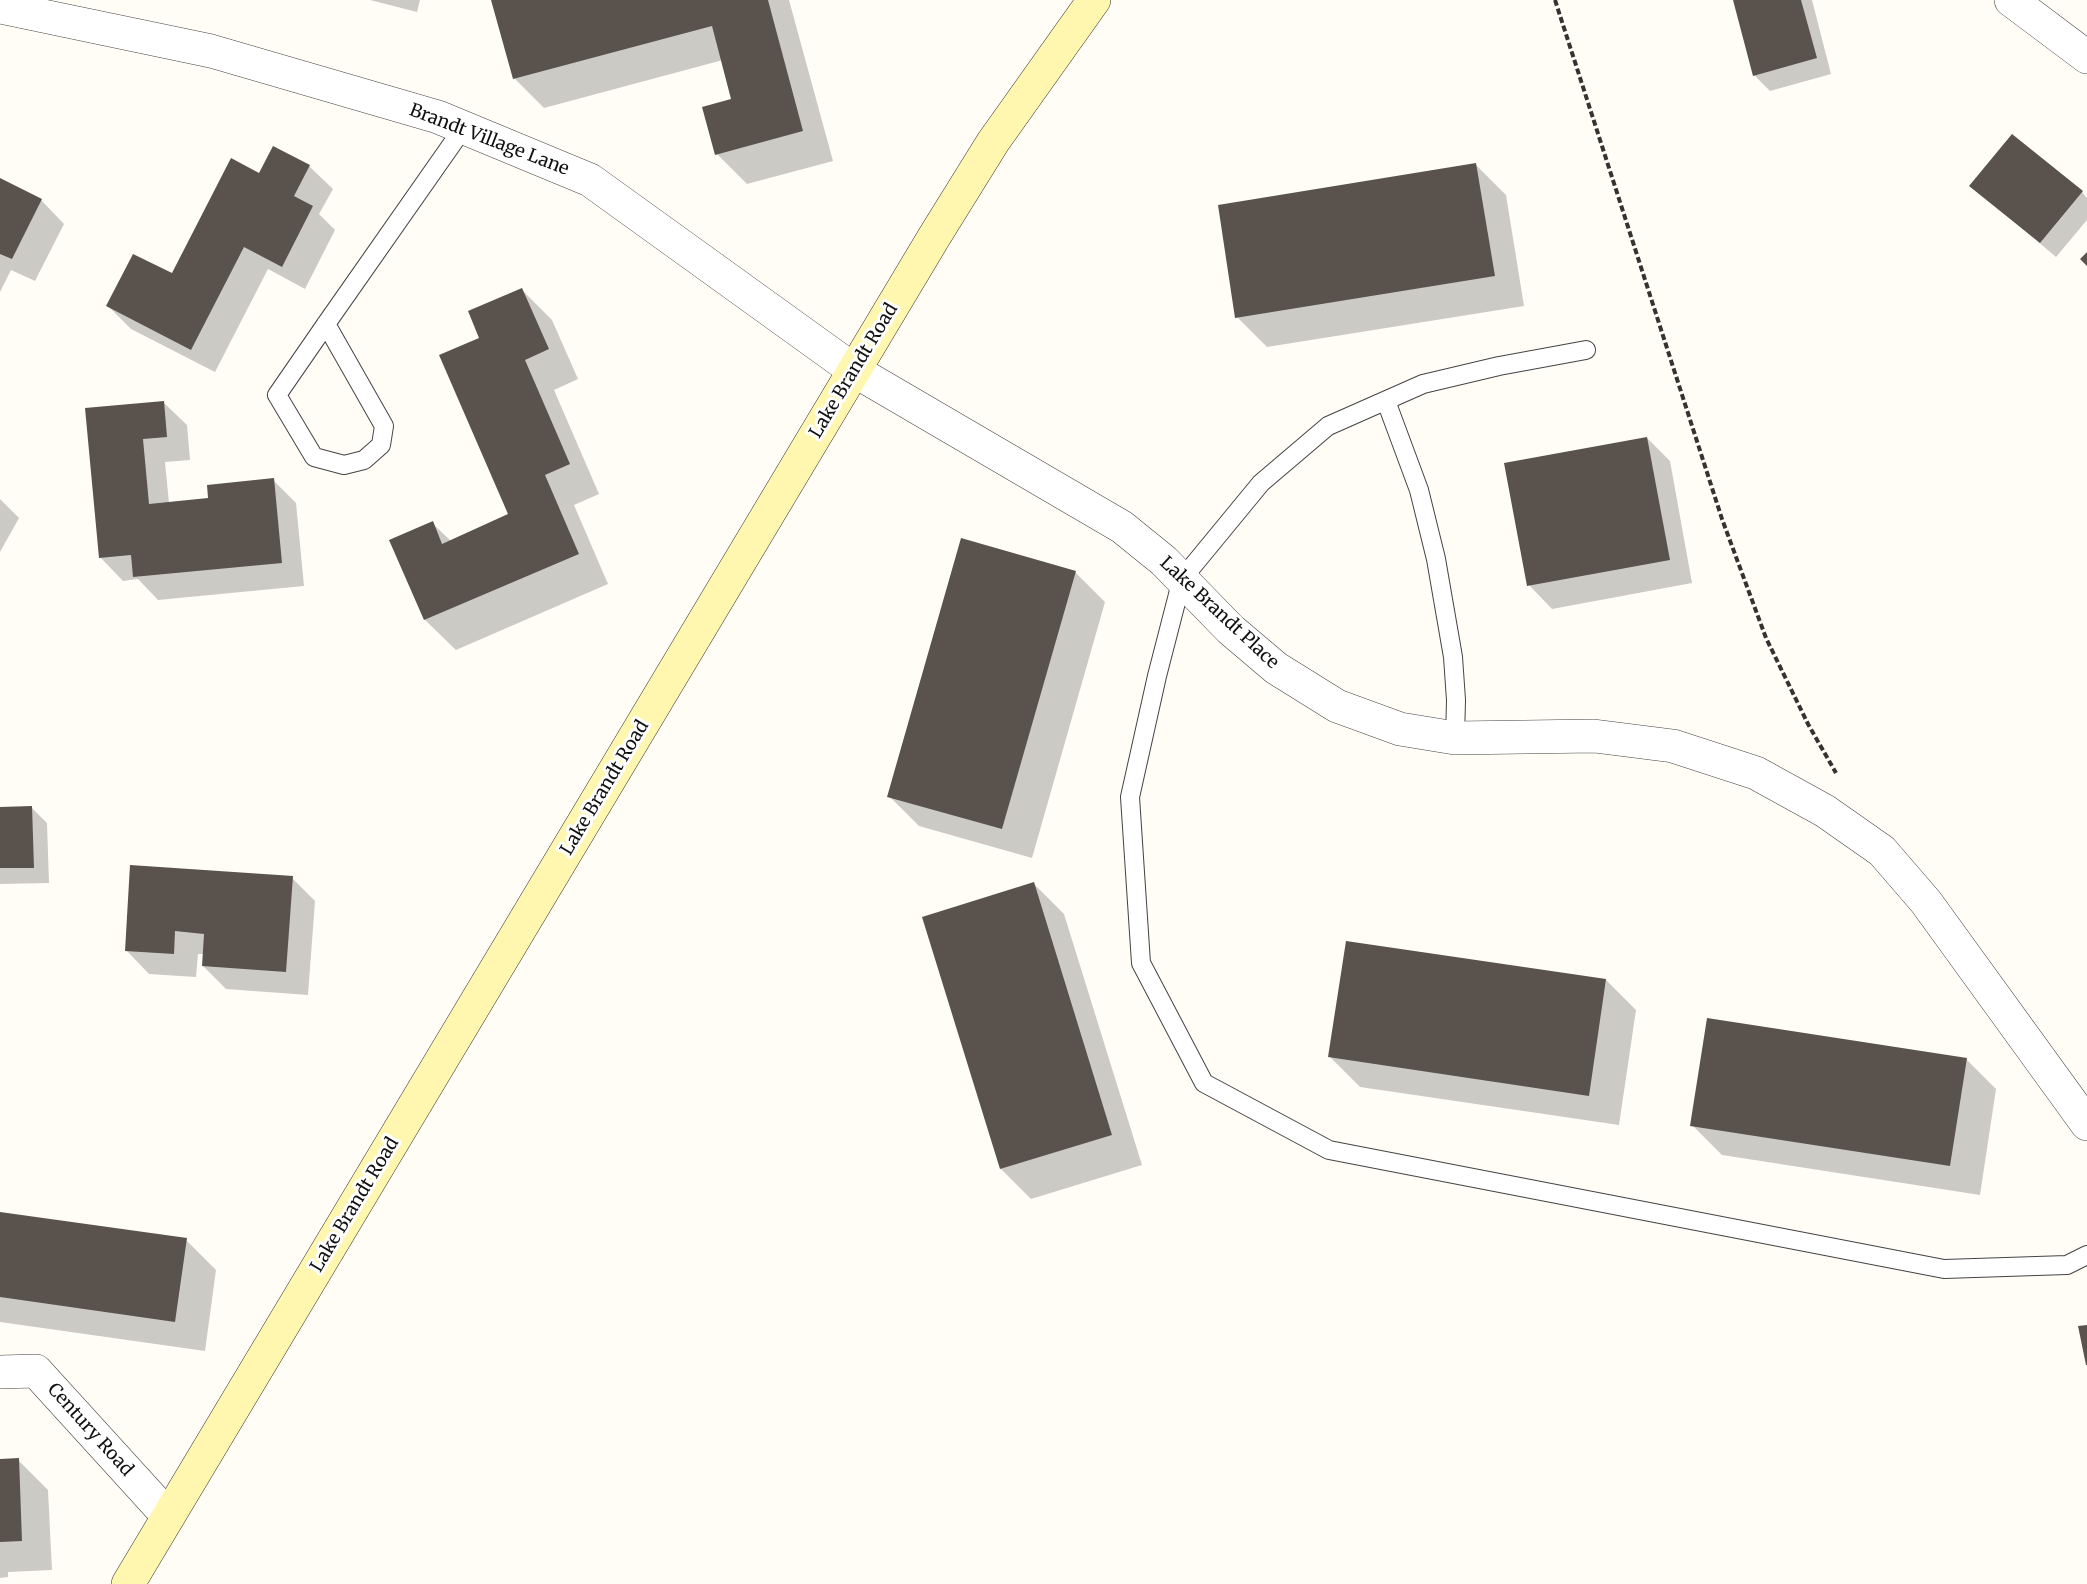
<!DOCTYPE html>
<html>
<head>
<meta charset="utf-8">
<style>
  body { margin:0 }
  canvas { display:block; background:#fffdf5 }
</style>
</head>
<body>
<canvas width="2087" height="1584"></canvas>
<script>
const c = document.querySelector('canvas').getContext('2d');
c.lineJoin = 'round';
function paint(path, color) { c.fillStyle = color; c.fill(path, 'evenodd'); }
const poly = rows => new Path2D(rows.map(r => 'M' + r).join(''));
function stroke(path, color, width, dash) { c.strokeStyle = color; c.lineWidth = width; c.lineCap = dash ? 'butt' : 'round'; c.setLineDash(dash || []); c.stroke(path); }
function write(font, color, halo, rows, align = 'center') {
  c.font = font + ' Merriweather,serif'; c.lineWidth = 6; c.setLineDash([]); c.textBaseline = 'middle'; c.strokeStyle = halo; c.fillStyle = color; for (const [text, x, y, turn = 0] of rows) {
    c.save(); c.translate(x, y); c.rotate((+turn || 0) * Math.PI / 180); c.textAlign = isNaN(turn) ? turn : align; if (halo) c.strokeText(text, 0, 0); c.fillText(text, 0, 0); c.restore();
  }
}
const shadow = poly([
  [370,0,420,0,417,12],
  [493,0,789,0,833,161,747,184,717,154,733,100,723,60,544,108,514,78],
  [1735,0,1812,0,1831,74,1770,91,1754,75],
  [274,148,309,166,333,189,319,214,335,230,305,289,268,269,215,372,131,329,108,306,173,275,260,175],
  [1476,165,1506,195,1524,306,1267,347,1237,317],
  [0,180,41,200,64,224,35,281,11,270,0,292],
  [1972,186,2082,192,2087,198,2087,220,2056,257],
  [522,290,552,320,578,379,554,390,599,494,574,505,608,584,456,650,425,620,391,541,432,523,451,541,510,515,481,339],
  [163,402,187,425,190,460,165,462,169,503,210,499,273,480,296,503,304,586,158,600,138,579,123,581,100,557,86,410],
  [1647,438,1670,461,1692,583,1552,609,1529,585],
  [0,499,19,518,0,552],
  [1075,572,1105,602,1032,858,919,826,889,796],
  [32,808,47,823,49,883,0,884,0,809],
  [292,878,315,901,308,995,226,989,203,966,204,954,198,954,196,977,149,974,126,950],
  [1034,884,1064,914,1142,1165,1031,1199,1001,1169],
  [1606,980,1636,1010,1619,1125,1360,1087,1330,1057],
  [1966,1059,1996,1089,1980,1195,1722,1155,1692,1125],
  [0,1214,186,1240,216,1270,205,1351,0,1322],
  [18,1460,48,1490,52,1570,8,1572,8,1577,0,1578,0,1461]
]);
const building = poly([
  [491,0,768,0,803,131,715,155,702,107,731,99,712,26,513,79],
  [1733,0,1801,0,1817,58,1753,76],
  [2012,134,2083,191,2040,243,1969,186],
  [273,146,310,165,294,196,313,206,282,267,244,247,191,350,106,306,133,254,172,273,231,158,259,173],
  [1476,163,1495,276,1235,318,1218,205],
  [0,178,42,199,12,259,0,254],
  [2087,252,2087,266,2080,259],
  [522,288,549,349,525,360,570,464,545,475,579,554,424,620,389,540,433,521,442,544,508,514,439,355,479,338,468,311],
  [164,401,167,437,143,439,149,504,208,498,207,485,274,478,282,563,133,577,131,555,99,558,85,408],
  [1647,437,1670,560,1527,586,1504,463],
  [961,538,1076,571,1002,829,887,797],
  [32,806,34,868,0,868,0,807],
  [130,865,293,876,286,972,202,966,204,934,175,931,174,954,125,951],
  [1034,882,1112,1135,1000,1169,922,917],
  [1346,941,1606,979,1589,1096,1328,1057],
  [1707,1018,1967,1058,1950,1166,1690,1126],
  [0,1212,187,1238,175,1322,0,1297],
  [2087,1325,2087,1365,2086,1365,2078,1326],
  [19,1458,22,1541,0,1542,0,1459]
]);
const path = poly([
  [1555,0,1722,519,1766,638,1808,724,1836,773]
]);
const lane = poly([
  [326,324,384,426,381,445,364,460,344,465,314,457,277,395,326,324,464,127],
  [1586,350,1499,366,1423,384,1328,426,1261,483,1182,579,1157,676,1130,797,1141,963,1204,1083,1329,1150,1944,1269,2067,1265,2087,1255],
  [1386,401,1419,490,1436,559,1453,657,1456,700,1455,738]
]);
const street = poly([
  [2011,0,2087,57],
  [0,7,211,51,438,117,590,180,855,371,1122,527,1164,561,1230,629,1276,668,1337,706,1400,729,1455,738,1594,736,1673,746,1756,773,1825,811,1882,851,1926,902,2087,1124],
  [0,1372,36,1371,168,1516]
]);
const secondary = poly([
  [128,1584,934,237,993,142,1094,0]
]);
const streetNames = [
  ["Brandt Village Lane",489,140,21],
  ["Lake Brandt Road",854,371,-59],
  ["Lake Brandt Place",1219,613,43],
  ["Lake Brandt Road",605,788,-59],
  ["Lake Brandt Road",355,1205,-59],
  ["Century Road",90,1430,48]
];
paint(shadow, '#0003');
paint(building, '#5a524d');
stroke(lane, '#444', 20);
stroke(street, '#444', 34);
stroke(secondary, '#333', 34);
stroke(path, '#333', 4, [6, 3]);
stroke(lane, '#fff', 18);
stroke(street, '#fff', 33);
stroke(secondary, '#fff6b0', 33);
write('18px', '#111', '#fff', streetNames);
</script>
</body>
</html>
